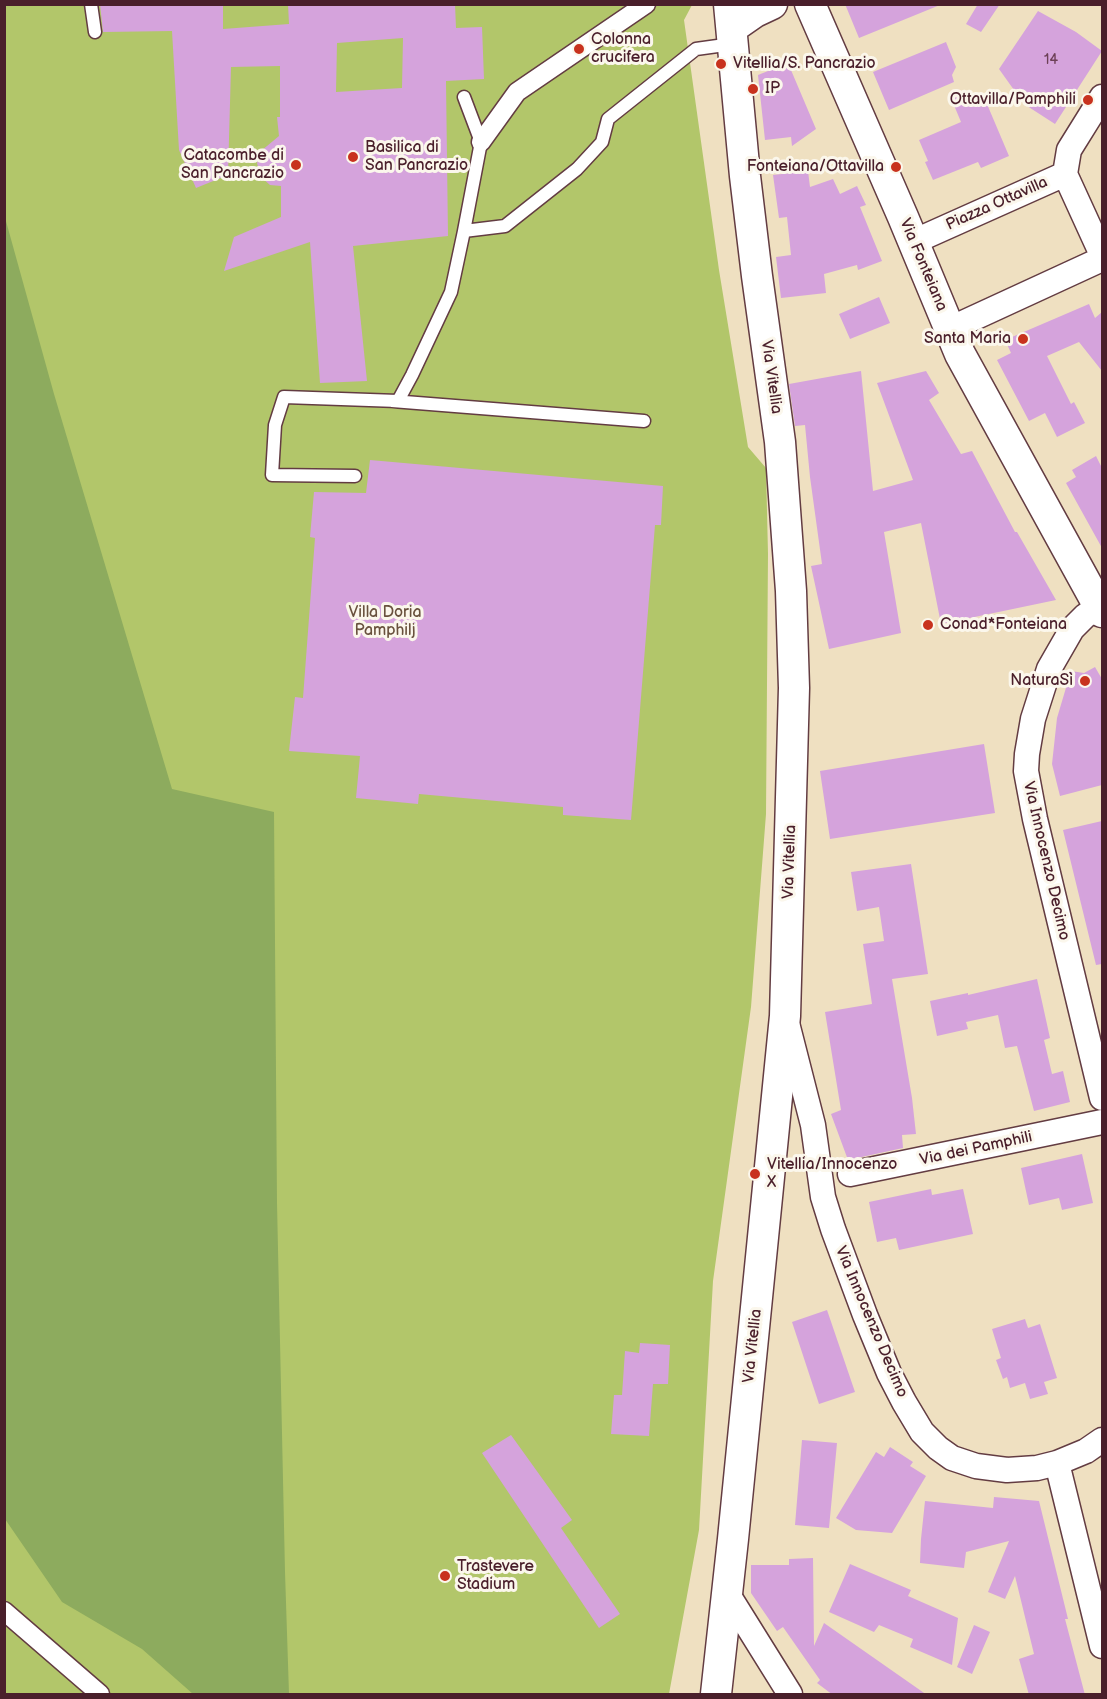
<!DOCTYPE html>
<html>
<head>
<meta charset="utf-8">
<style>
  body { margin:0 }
  #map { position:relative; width:1107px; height:1699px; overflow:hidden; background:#efe0c1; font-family:"Balsamiq Sans",sans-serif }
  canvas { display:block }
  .frame { position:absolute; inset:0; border:6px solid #4a1f2b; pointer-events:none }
</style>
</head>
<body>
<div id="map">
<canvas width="1107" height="1699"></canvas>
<div class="frame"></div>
</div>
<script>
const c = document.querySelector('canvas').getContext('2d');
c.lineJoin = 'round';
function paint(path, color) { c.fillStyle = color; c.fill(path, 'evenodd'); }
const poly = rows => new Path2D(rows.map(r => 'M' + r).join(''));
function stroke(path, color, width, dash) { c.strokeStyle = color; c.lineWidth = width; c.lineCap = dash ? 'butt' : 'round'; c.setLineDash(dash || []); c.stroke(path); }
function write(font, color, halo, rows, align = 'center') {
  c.font = font + ' "Balsamiq Sans",sans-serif'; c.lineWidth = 6; c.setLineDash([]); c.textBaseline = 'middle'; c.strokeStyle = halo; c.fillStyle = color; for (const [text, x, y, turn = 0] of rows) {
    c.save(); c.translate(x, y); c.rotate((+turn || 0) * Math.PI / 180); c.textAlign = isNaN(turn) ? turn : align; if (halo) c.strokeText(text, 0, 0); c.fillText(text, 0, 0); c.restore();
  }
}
const green = poly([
  [5,5,692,5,684,20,719,270,748,447,766,468,768,554,766,814,751,1007,713,1281,699,1530,669,1694,5,1694]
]);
const forest = poly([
  [4,214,54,394,172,789,274,812,277,1203,285,1572,289,1694,193,1694,142,1649,62,1602,5,1519]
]);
const building = poly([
  [100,4,223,4,223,29,289,24,288,4,455,4,456,28,482,27,484,79,446,81,448,236,353,246,367,381,320,383,310,242,224,271,234,237,281,217,281,186,270,185,261,177,257,163,261,151,279,136,277,117,280,117,280,66,231,67,228,175,196,188,179,150,172,31,103,32],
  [403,38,402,88,336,92,337,43],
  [845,4,940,4,940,5,859,38],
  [978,4,1000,4,981,32,966,24],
  [1038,11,1076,32,1102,51,1055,124,1024,104,999,69],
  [946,42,956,67,952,75,954,82,889,110,873,72],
  [788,63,816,129,792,146,791,137,765,140,758,75],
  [971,95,978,100,984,97,1009,156,981,168,978,162,933,180,925,162,928,161,919,140,961,122,951,98],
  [808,171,810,187,833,179,840,194,857,186,866,205,860,207,882,261,858,270,857,265,824,274,826,293,781,298,776,257,791,255,787,217,779,218,773,175],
  [879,297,890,323,850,339,839,314],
  [1089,304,1095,318,1102,312,1102,371,1079,342,1047,356,1071,404,1074,402,1085,423,1057,437,1045,413,1029,421,997,360,1011,353,1005,340],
  [861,371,873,491,913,480,877,383,926,371,939,393,929,400,961,454,972,451,1015,532,1017,532,1056,600,941,624,921,523,884,532,901,633,829,649,811,566,822,564,810,477,805,425,795,426,789,384],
  [1096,456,1102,468,1102,548,1066,483,1076,477,1072,470],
  [370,460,663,486,661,525,655,525,631,820,563,815,563,807,419,794,418,804,356,798,360,756,289,751,295,697,303,698,315,538,310,537,314,492,366,493],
  [1095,667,1102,679,1102,785,1060,796,1052,764,1057,718,1071,671,1084,673],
  [984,744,995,813,830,839,820,771],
  [1102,821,1102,964,1096,965,1063,830],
  [911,864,928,974,892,979,912,1098,916,1134,902,1135,903,1148,848,1160,831,1114,841,1110,825,1012,872,1004,863,944,884,941,879,907,857,911,851,872],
  [1037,979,1050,1038,1044,1040,1052,1074,1063,1071,1070,1102,1034,1111,1017,1046,1005,1048,998,1015,966,1022,968,1029,937,1036,930,1001,968,993,968,995],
  [1082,1154,1093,1203,1062,1210,1059,1198,1029,1205,1021,1168],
  [931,1189,932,1195,963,1189,973,1234,899,1250,896,1238,877,1242,869,1202],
  [827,1310,855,1392,819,1404,792,1322],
  [1025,1319,1028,1328,1040,1324,1057,1378,1044,1382,1048,1394,1030,1399,1025,1383,1010,1388,1007,1377,1003,1379,996,1360,1001,1358,992,1329],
  [640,1343,670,1345,668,1384,653,1384,649,1436,611,1434,614,1395,622,1395,625,1351,639,1353],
  [511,1435,572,1520,561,1528,620,1614,599,1628,482,1453],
  [802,1440,837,1443,829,1528,795,1525],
  [890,1447,913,1462,910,1466,926,1476,892,1533,856,1530,836,1518,876,1452,884,1457],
  [994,1497,1039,1501,1068,1619,1065,1619,1085,1695,1029,1695,1019,1659,1034,1654,1015,1576,1005,1599,988,1592,1009,1541,966,1552,964,1568,920,1563,921,1539,925,1501,993,1508],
  [813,1558,814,1646,824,1623,927,1695,833,1695,817,1683,820,1680,783,1627,777,1631,751,1593,751,1565,789,1565,789,1559],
  [850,1564,911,1590,908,1596,958,1618,952,1665,910,1647,913,1639,879,1625,874,1632,829,1612],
  [974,1625,990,1632,972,1674,957,1667]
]);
const service = poly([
  [91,4,95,32],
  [464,231,481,142,464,97],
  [392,401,644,421],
  [355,476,272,475,275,425,284,397,398,401,412,375,451,292,464,231,505,226,577,169,602,142,608,119,696,49,732,44]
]);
const pedestrian = poly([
  [481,142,517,92,646,4],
  [4,1611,100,1694]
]);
const minor = poly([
  [1102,97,1069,150,1065,174,1102,255],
  [913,242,1065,174],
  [950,329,1102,259],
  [1102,604,1085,616,1072,629,1049,669,1033,719,1027,754,1026,771,1035,819,1102,1098],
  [788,1027,813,1125,823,1197,833,1229,865,1315,889,1373,904,1402,922,1432,938,1448,952,1458,976,1466,1007,1470,1037,1468,1057,1463,1086,1451,1102,1440],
  [850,1174,1102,1122],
  [1057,1463,1102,1646],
  [727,1593,790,1694]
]);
const tertiary = poly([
  [810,4,903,217,960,354,1102,612],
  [732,28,755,12,772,4],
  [716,1694,733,1539,785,1016,794,688,791,591,780,442,757,276,745,176,729,4]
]);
const markers = [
  [579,49,6,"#c8321e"],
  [721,64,6,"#c8321e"],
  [753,89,6,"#c8321e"],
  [1088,100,6,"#c8321e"],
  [353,157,6,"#c8321e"],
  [296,165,6,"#c8321e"],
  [896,167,6,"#c8321e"],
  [1023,339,6,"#c8321e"],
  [928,625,6,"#c8321e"],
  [1085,681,6,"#c8321e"],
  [755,1174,6,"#c8321e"],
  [445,1576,6,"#c8321e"]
];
const numberNames = [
  ["14",1051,60]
];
const poiNames = [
  ["Colonna",591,40],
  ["crucifera",591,58],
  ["Vitellia/S. Pancrazio",733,64],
  ["IP",765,89],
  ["Ottavilla/Pamphili",1076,100,"right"],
  ["Basilica di",365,148],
  ["San Pancrazio",365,166],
  ["Catacombe di",284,156,"right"],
  ["San Pancrazio",284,174,"right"],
  ["Fonteiana/Ottavilla",884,167,"right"],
  ["Santa Maria",1011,339,"right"],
  ["Conad*Fonteiana",940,625],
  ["NaturaSì",1073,681,"right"],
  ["Vitellia/Innocenzo",767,1165],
  ["X",767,1183],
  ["Trastevere",457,1567],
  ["Stadium",457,1585]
];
const streetNames = [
  ["Piazza Ottavilla",997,204,-24],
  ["Via Fonteiana",923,265,67],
  ["Via Vitellia",771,377,82],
  ["Via Innocenzo Decimo",1046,861,77],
  ["Via Vitellia",790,862,-88],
  ["Via dei Pamphili",976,1149,-12],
  ["Via Innocenzo Decimo",871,1322,67],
  ["Via Vitellia",753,1346,-84]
];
const parkNames = [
  ["Villa Doria",385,613],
  ["Pamphilj",385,631]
];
paint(green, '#b2c66a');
paint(forest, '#8dab5e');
paint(building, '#d5a3dc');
stroke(service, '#633c42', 15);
stroke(pedestrian, '#633c42', 21);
stroke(minor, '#633c42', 27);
stroke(tertiary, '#633c42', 33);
stroke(service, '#fff', 12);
stroke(pedestrian, '#fff', 18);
stroke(minor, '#fff', 24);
stroke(tertiary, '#fff', 30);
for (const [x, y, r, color] of markers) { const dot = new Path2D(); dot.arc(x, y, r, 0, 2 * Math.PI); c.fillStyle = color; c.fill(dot); stroke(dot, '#fbf7ec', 2); }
write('14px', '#6d4057', null, numberNames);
write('16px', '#4a1f2b', '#fbf7ec', poiNames, 'left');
write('16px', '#4a1f2b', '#fbf7ec', streetNames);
write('16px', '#69513e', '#fbf7ec', parkNames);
</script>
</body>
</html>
